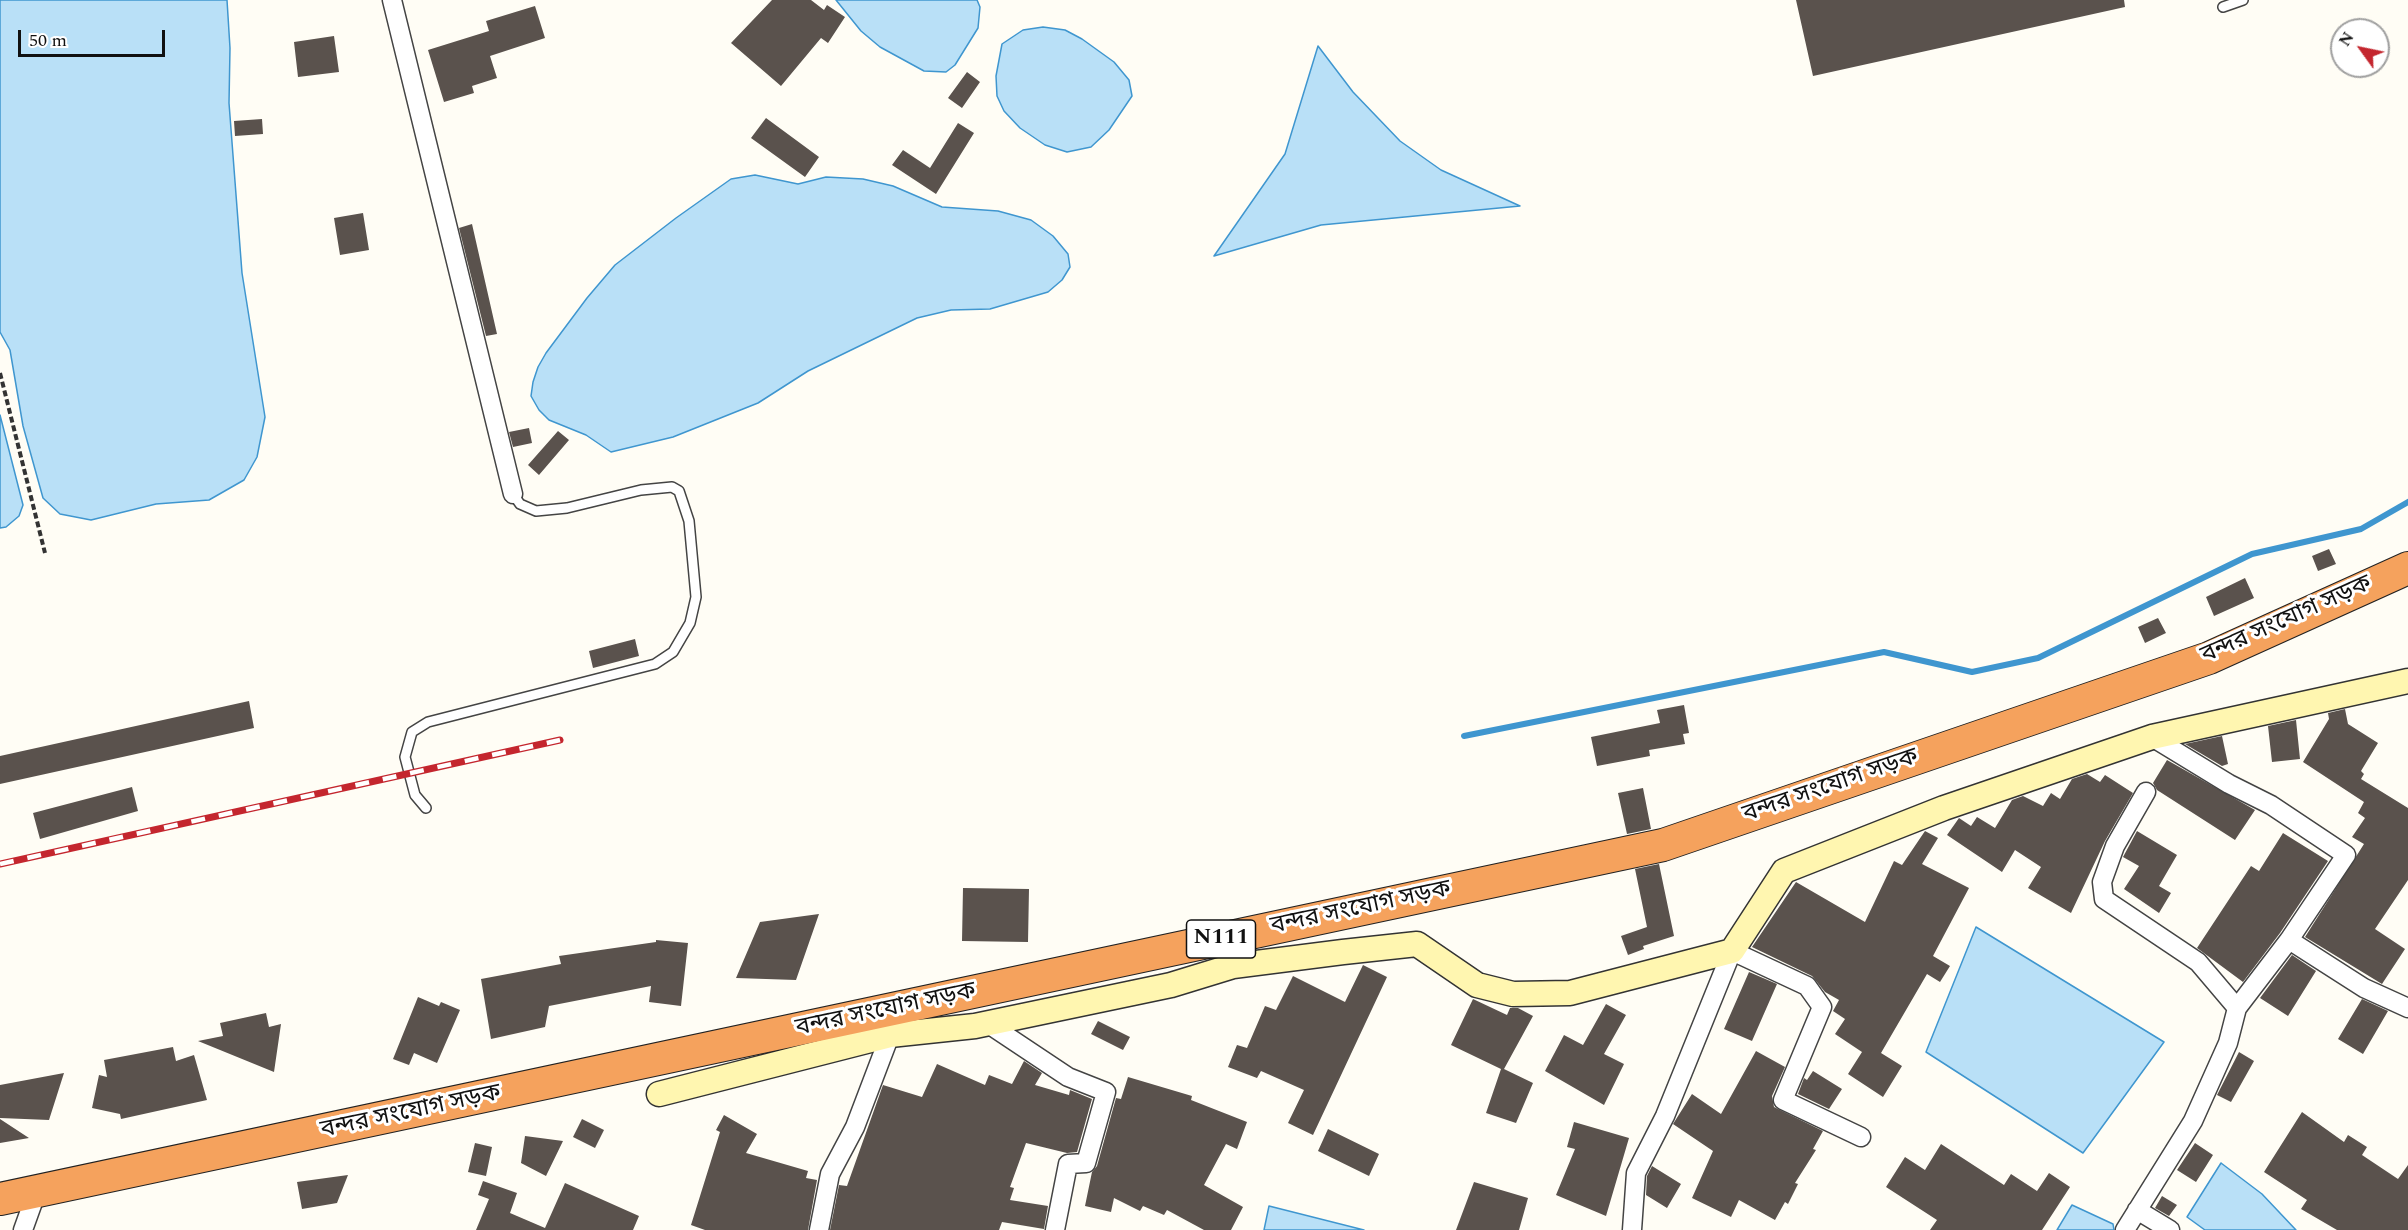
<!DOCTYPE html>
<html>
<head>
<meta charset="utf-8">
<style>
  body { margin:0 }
  #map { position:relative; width:2408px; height:1230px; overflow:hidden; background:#fffdf5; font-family:Spectral,serif }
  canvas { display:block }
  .north { position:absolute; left:2330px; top:18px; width:60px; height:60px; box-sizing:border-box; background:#fff; border:2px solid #a0a0a0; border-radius:50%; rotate:303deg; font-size:16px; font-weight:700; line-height:24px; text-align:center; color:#111 }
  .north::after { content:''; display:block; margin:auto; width:21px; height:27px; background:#c4262e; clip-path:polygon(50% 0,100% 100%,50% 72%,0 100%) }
  .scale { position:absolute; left:18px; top:30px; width:147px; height:27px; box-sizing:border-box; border:3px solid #111; border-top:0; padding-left:8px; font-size:18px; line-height:21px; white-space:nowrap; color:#111; -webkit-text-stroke:4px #fff; paint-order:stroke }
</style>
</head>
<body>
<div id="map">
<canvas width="2408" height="1230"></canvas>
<div class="north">N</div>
<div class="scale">50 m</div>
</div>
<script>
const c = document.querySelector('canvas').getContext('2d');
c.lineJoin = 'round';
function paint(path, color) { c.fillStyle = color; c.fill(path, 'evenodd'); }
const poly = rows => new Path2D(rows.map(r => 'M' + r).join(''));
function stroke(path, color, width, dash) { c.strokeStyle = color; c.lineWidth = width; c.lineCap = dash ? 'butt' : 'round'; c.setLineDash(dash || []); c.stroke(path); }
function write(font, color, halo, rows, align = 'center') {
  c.font = font + ' Spectral,"Noto Sans Bengali",serif'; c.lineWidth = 6; c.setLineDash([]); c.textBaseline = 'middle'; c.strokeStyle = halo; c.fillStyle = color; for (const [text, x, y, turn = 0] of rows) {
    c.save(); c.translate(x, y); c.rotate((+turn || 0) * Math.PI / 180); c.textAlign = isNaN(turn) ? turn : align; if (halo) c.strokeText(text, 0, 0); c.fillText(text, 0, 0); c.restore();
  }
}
const water = poly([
  [0,0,227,0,230,48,229,103,242,273,265,417,257,457,244,480,209,500,156,504,91,520,60,514,43,498,23,426,10,350,0,332,0,0],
  [836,0,977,0,980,7,978,28,955,65,946,72,924,71,880,47,861,31,836,0],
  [1043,27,1065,30,1082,39,1114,62,1129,80,1132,96,1109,130,1091,147,1067,152,1045,145,1020,128,1004,111,997,96,996,76,1002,44,1023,30,1043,27],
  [1318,46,1353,92,1400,141,1441,170,1520,206,1321,225,1214,256,1285,154,1318,46],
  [755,175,798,184,826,177,863,179,893,186,942,207,998,211,1031,220,1053,236,1068,254,1070,267,1062,280,1048,292,990,309,951,310,917,318,808,371,758,403,673,437,611,452,586,435,549,420,539,410,531,396,533,382,538,367,546,353,587,298,615,265,676,218,731,179,755,175],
  [0,415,23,505,19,516,6,527,0,528,0,415],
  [1976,927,2164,1042,2083,1153,1926,1052,1976,927],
  [2221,1163,2262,1194,2296,1230,2205,1230,2187,1217,2221,1163],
  [2072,1205,2113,1224,2114,1230,2057,1230,2072,1205],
  [1269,1206,1364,1230,1264,1230,1269,1206]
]);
const stream = poly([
  [1464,736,1884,652,1972,672,2038,658,2252,554,2361,529,2408,502]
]);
const building = poly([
  [772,0,811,0,824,10,827,5,845,17,828,43,821,38,781,86,731,43],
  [1796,0,2124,0,2125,7,1813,76],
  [535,6,545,38,490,56,497,78,472,86,474,93,444,102,428,50,489,31,486,21],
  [334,36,339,72,298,77,294,42],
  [967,72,980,82,962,108,948,98],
  [766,118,819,157,805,177,751,138],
  [262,119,263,134,235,136,234,121],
  [958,123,974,133,936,194,892,165,903,150,930,168],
  [363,213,369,250,340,255,334,218],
  [472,224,497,334,486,336,459,228],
  [529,428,532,443,513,447,509,432],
  [558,431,569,440,539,475,528,465],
  [2329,549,2336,564,2318,571,2312,556],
  [2245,578,2254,598,2214,616,2206,597],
  [2158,618,2166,633,2145,643,2138,627],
  [635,639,639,656,593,668,589,651],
  [249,701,254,728,0,784,0,756],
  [1684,705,1689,733,1683,734,1685,744,1649,750,1650,756,1597,766,1591,737,1660,723,1657,710],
  [2345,709,2348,724,2378,743,2361,771,2364,774,2361,779,2408,808,2408,880,2375,929,2405,949,2382,984,2305,937,2364,844,2352,837,2365,818,2358,813,2364,802,2303,762,2329,719,2328,713],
  [2296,720,2300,759,2272,762,2268,726],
  [2222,736,2228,764,2222,766,2185,744],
  [2167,760,2255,810,2235,840,2157,790,2153,783],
  [2087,774,2100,782,2105,775,2133,793,2105,841,2071,913,2028,888,2041,867,2015,850,2002,872,1947,835,1959,818,1971,826,1977,817,1995,828,2012,800,2023,796,2043,806,2051,793,2060,799,2072,779],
  [132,787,138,811,40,839,33,813],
  [1643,788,1651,829,1627,834,1618,793],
  [1925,831,1938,838,1922,864,1969,888,1933,956,1950,966,1940,982,1927,974,1881,1053,1902,1066,1883,1097,1848,1074,1862,1052,1835,1034,1845,1019,1833,1011,1839,1000,1825,992,1812,976,1752,947,1796,882,1865,922,1894,861,1902,865],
  [2137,831,2177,855,2159,886,2171,893,2159,913,2124,889,2139,866,2123,857],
  [2283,833,2328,861,2280,933,2243,982,2197,948,2251,866,2259,871],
  [1659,864,1674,936,1643,946,1644,949,1628,955,1621,936,1647,927,1635,869],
  [963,888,1029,889,1028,942,962,941],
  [819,914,796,980,736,978,760,922],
  [656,940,688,943,681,1006,649,1002,651,986,549,1006,545,1027,491,1039,481,979,561,964,559,956,656,942],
  [2292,955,2316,971,2288,1016,2260,998],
  [1363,965,1387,977,1313,1135,1288,1123,1304,1090,1261,1071,1257,1078,1228,1067,1237,1045,1247,1048,1265,1006,1276,1010,1293,976,1345,1002],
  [1749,972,1777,984,1752,1041,1724,1029],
  [418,997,439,1006,441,1002,460,1010,437,1063,414,1053,409,1065,393,1059],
  [1473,999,1507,1015,1510,1008,1518,1008,1533,1016,1504,1069,1533,1083,1516,1123,1486,1113,1501,1069,1451,1045],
  [2362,999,2388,1011,2363,1054,2338,1039],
  [1606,1004,1626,1015,1604,1054,1624,1064,1604,1105,1545,1071,1564,1035,1583,1045],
  [266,1013,269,1027,281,1024,274,1072,198,1041,223,1036,220,1023],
  [1098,1021,1130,1037,1123,1050,1091,1034],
  [173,1047,176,1061,194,1055,207,1100,121,1119,120,1114,92,1108,99,1075,107,1077,104,1060],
  [1756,1051,1785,1067,1772,1096,1774,1107,1823,1131,1813,1149,1816,1150,1795,1183,1798,1184,1788,1204,1785,1202,1775,1220,1739,1200,1731,1217,1692,1198,1713,1151,1673,1124,1692,1094,1721,1114],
  [2239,1052,2254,1061,2231,1102,2217,1095],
  [1024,1061,1042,1073,1035,1085,1069,1095,1070,1090,1092,1099,1077,1152,1067,1153,1026,1143,1010,1187,1014,1188,1010,1200,1048,1206,1044,1229,1002,1222,999,1230,830,1230,839,1185,847,1186,883,1085,922,1097,937,1064,985,1085,989,1075,1012,1084],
  [1813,1071,1842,1089,1829,1109,1798,1094,1804,1078,1807,1080],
  [64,1073,49,1120,0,1118,0,1085],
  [1128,1077,1192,1096,1191,1100,1247,1122,1237,1149,1226,1144,1204,1185,1243,1207,1231,1230,1204,1230,1167,1210,1164,1215,1143,1206,1140,1211,1114,1198,1111,1212,1085,1206,1092,1172,1097,1166,1116,1098,1121,1099],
  [2302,1112,2344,1142,2348,1135,2367,1147,2362,1155,2398,1179,2408,1165,2408,1230,2337,1230,2301,1209,2307,1200,2264,1172],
  [724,1115,757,1134,746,1153,808,1171,806,1178,817,1180,808,1230,705,1230,691,1225,720,1132,716,1130],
  [0,1119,29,1138,0,1143],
  [582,1119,604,1130,595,1148,573,1137],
  [1574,1122,1629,1138,1606,1216,1556,1195,1575,1149,1567,1147],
  [1328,1129,1379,1154,1369,1176,1318,1151],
  [525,1136,563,1141,546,1176,521,1163],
  [475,1143,492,1147,486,1176,468,1172],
  [2195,1143,2213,1155,2196,1182,2177,1170],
  [1941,1144,2004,1185,2011,1174,2037,1191,2049,1173,2070,1187,2042,1230,1930,1230,1937,1220,1886,1187,1905,1157,1925,1170],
  [1652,1166,1681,1184,1667,1208,1646,1195,1647,1176],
  [348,1175,337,1203,302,1209,297,1182],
  [483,1181,517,1193,510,1213,545,1228,565,1183,639,1216,633,1230,476,1230,489,1199,478,1195],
  [1474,1182,1528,1198,1519,1230,1456,1230],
  [2162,1196,2177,1205,2169,1216,2155,1208]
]);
const path = poly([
  [0,373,45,553]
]);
const lane = poly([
  [2223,7,2243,0],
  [426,808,415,795,405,757,412,732,428,722,655,664,673,652,690,623,696,597,689,521,679,491,672,487,641,490,567,508,536,511,520,504,513,494]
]);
const street = poly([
  [392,0,513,494],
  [2146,792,2115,846,2102,882,2104,899,2198,962,2237,1008],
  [2289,940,2364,988,2408,1008],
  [987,1023,1068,1077,1106,1092,1086,1163,1068,1164,1055,1230],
  [2137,1210,2170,1230],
  [23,1230,37,1191],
  [819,1230,830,1174,855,1127,890,1035],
  [1632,1230,1636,1173,1665,1116,1732,951,1807,986,1822,1007,1783,1100,1861,1137],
  [2125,1230,2193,1121,2228,1043,2237,1008,2289,940,2346,855,2271,805,2229,784,2152,737]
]);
const secondary = poly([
  [659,1094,890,1035,975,1026,1171,985,1233,966,1343,952,1417,944,1477,985,1513,994,1570,993,1732,951,1784,871,1944,808,2152,737,2408,681]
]);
const highway = poly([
  [0,1199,1663,845,2209,658,2408,568]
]);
const rail = poly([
  [0,864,560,740]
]);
const shields = [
  [1221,939,69]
];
const shieldNames = [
  ["N111",1221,939]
];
const streetNames = [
  ["বন্দর সংযোগ সড়ক",2287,621,-24],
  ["বন্দর সংযোগ সড়ক",1831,787,-19],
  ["বন্দর সংযোগ সড়ক",1361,909,-12],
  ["বন্দর সংযোগ সড়ক",886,1011,-12],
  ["বন্দর সংযোগ সড়ক",411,1113,-12]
];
paint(water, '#b9e0f7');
stroke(water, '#3f96cf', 1.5);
stroke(stream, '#3f96cf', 6);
paint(building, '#5a524d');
stroke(lane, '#444', 12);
stroke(street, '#444', 21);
stroke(secondary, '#333', 27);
stroke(highway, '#222', 34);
stroke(path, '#333', 4, [6, 3]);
stroke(lane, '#fff', 9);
stroke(street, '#fff', 18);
stroke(secondary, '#fff6b0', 24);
stroke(highway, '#f5a25d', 32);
stroke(rail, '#c4262e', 7);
stroke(rail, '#fff', 4.5, [14]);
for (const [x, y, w] of shields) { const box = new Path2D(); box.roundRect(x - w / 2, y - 19, w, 38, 4.5); c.fillStyle = '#fff'; c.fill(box); stroke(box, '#111', 1.5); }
write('bold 22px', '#111', null, shieldNames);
write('24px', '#111', '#fff', streetNames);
</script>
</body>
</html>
